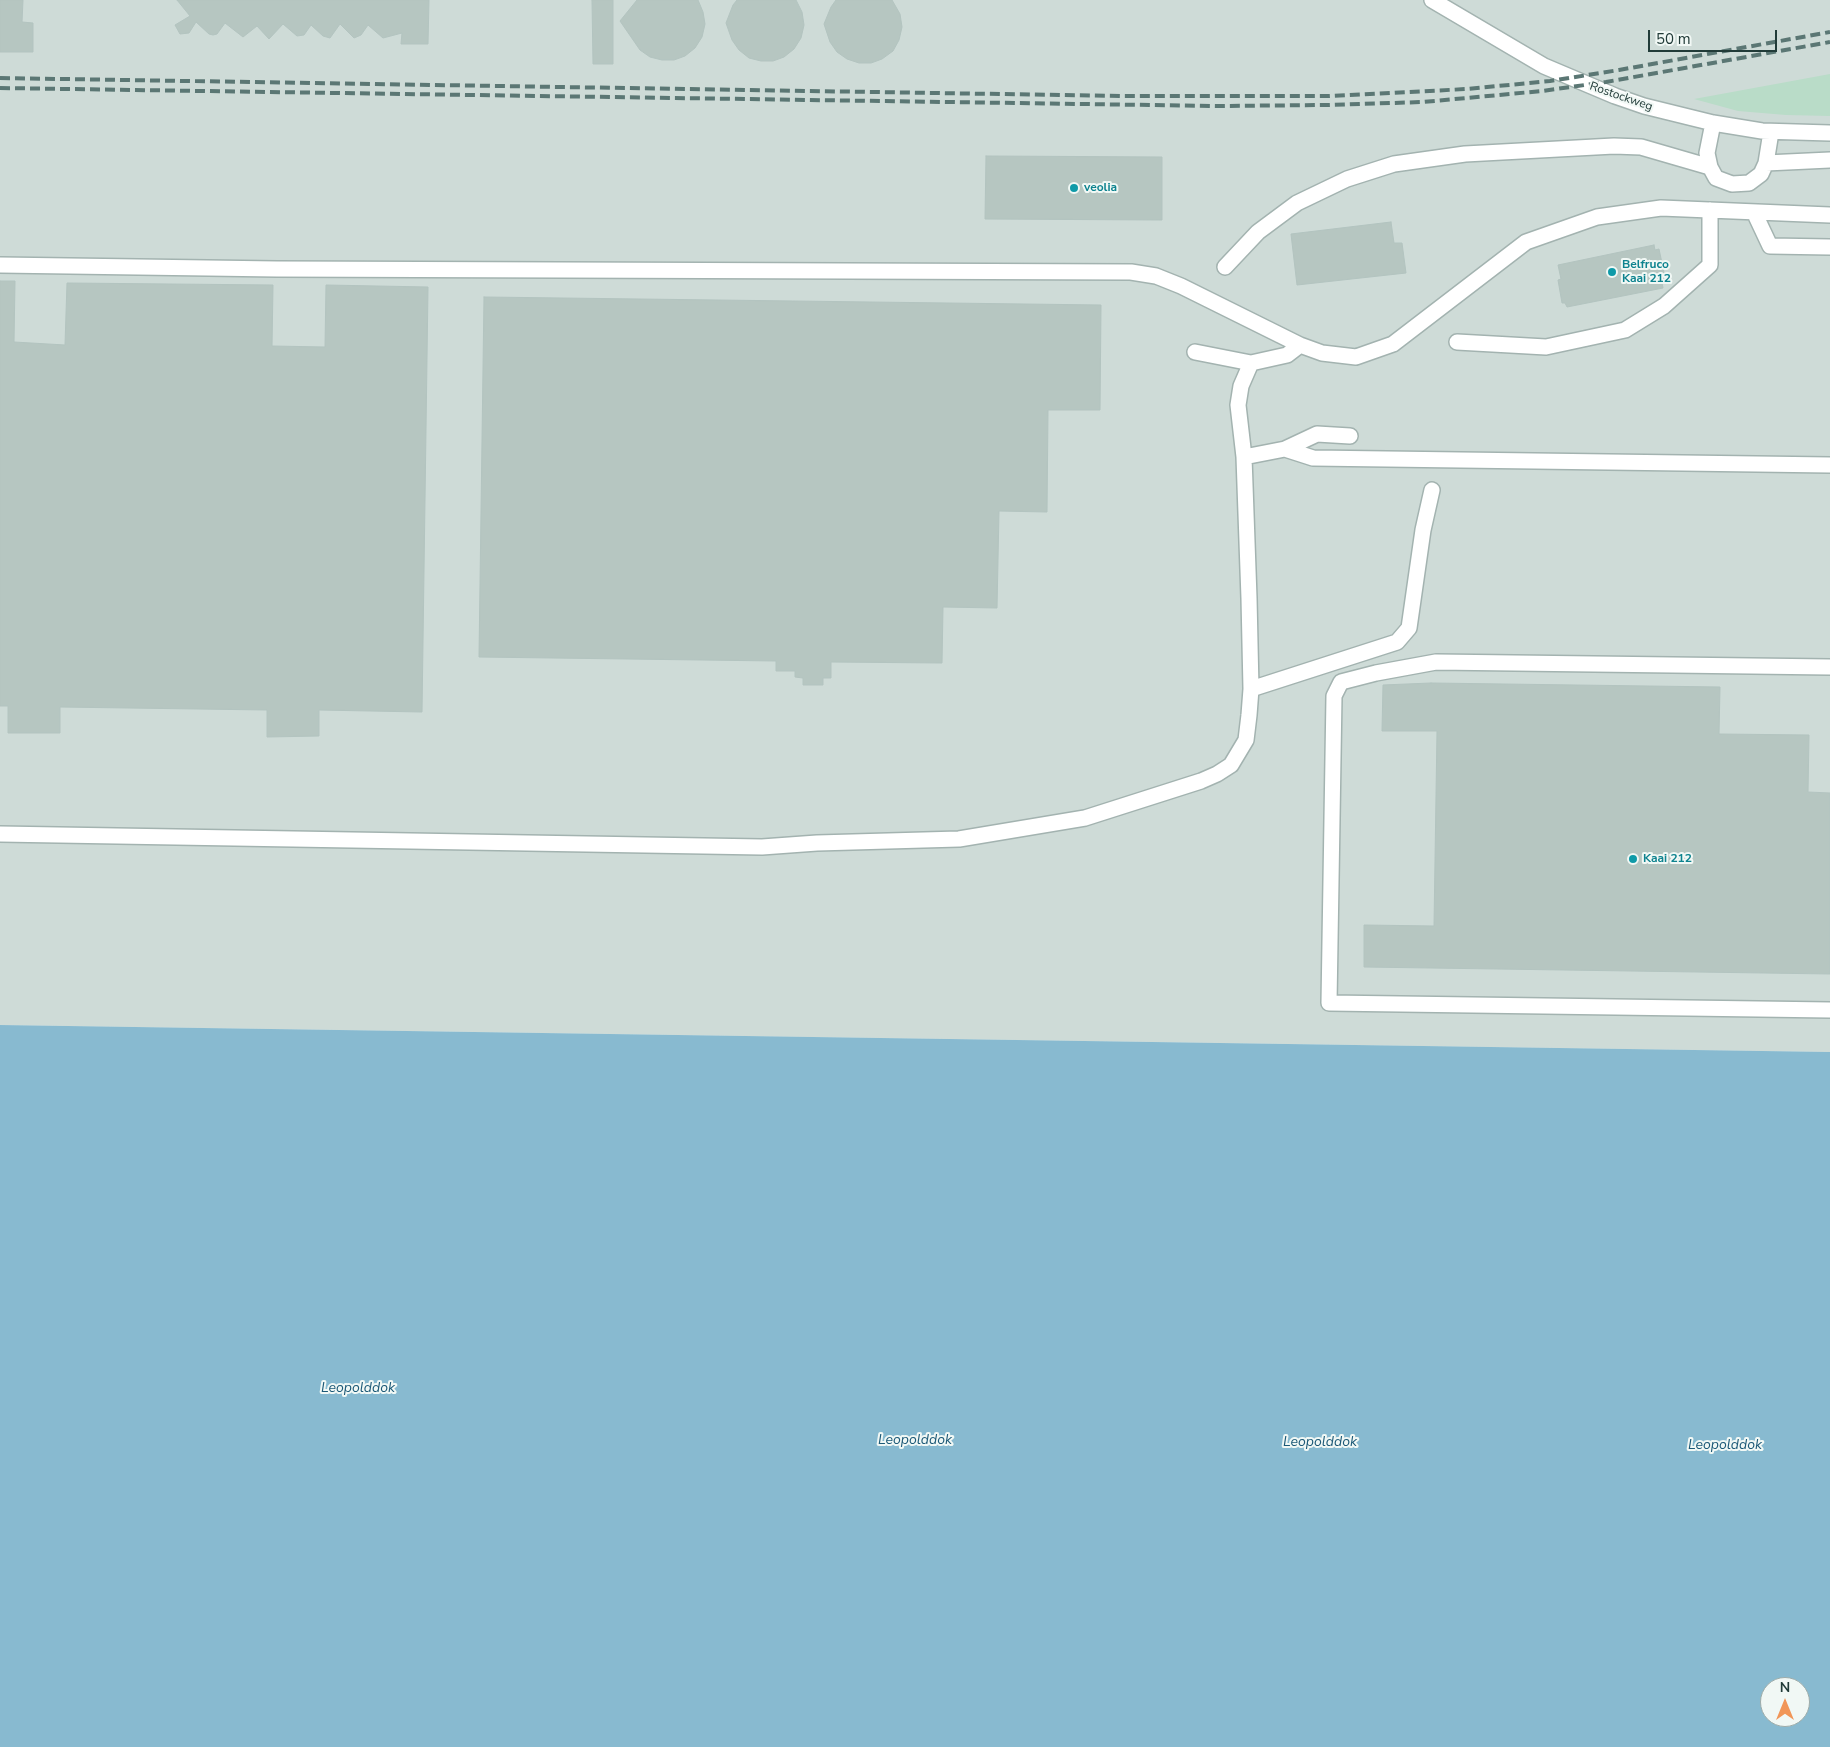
<!DOCTYPE html>
<html>
<head>
<meta charset="utf-8">
<style>
  body { margin:0 }
  #map { position:relative; width:1830px; height:1747px; overflow:hidden; background:#e0ebe8; font-family:"Nunito Sans",sans-serif }
  canvas { display:block }
  .north { position:absolute; left:1760px; top:1677px; width:50px; height:50px; box-sizing:border-box; background:#f1f8f5; border:1px solid #9eaca9; border-radius:50%; rotate:0deg; font-size:14px; font-weight:700; line-height:20px; text-align:center; color:#213b38 }
  .north::after { content:''; display:block; margin:auto; width:18px; height:22px; background:#f19658; clip-path:polygon(50% 0,100% 100%,50% 72%,0 100%) }
  .scale { position:absolute; left:1648px; top:30px; width:129px; height:22px; box-sizing:border-box; border:2px solid #213b38; border-top:0; padding-left:6px; font-size:15px; line-height:18px; white-space:nowrap; color:#213b38; -webkit-text-stroke:4px #f1f8f5; paint-order:stroke }
</style>
</head>
<body>
<div id="map">
<canvas width="1830" height="1747"></canvas>
<div class="north">N</div>
<div class="scale">50 m</div>
</div>
<script>
const c = document.querySelector('canvas').getContext('2d');
c.lineJoin = 'round';
function paint(path, color) { c.fillStyle = color; c.fill(path, 'evenodd'); }
const poly = rows => new Path2D(rows.map(r => 'M' + r).join(''));
function stroke(path, color, width, dash) { c.strokeStyle = color; c.lineWidth = width; c.lineCap = dash ? 'butt' : 'round'; c.setLineDash(dash || []); c.stroke(path); }
function write(font, color, halo, rows, align = 'center') {
  c.font = font + ' "Nunito Sans",sans-serif'; c.lineWidth = 4; c.setLineDash([]); c.textBaseline = 'middle'; c.strokeStyle = halo; c.fillStyle = color; for (const [text, x, y, turn = 0] of rows) {
    c.save(); c.translate(x, y); c.rotate((+turn || 0) * Math.PI / 180); c.textAlign = isNaN(turn) ? turn : align; if (halo) c.strokeText(text, 0, 0); c.fillText(text, 0, 0); c.restore();
  }
}
const built = poly([
  [0,0,1830,0,1830,1052,0,1025]
]);
const green = poly([
  [1830,74,1830,116,1786,115,1738,111,1694,99]
]);
const water = poly([
  [0,1025,1830,1052,1830,1747,0,1747],
  [1770,1687,1800,1687,1800,1717,1770,1717]
]);
const building = poly([
  [0,0,23,0,22,22,33,23,33,52,0,52,0,0],
  [177,0,429,0,428,44,401,44,402,33,383,38,368,25,361,35,354,38,340,24,330,38,323,36,311,25,304,35,297,36,283,24,269,39,257,26,243,37,225,23,217,34,213,35,209,34,196,22,189,33,180,34,175,25,190,16,177,0],
  [592,0,613,0,613,64,593,64,592,0],
  [637,0,698,0,703,12,705,24,702,37,695,48,685,56,674,60,662,60,650,57,640,50,620,21,637,0],
  [737,0,796,0,802,12,804,25,801,38,794,49,784,57,773,61,761,61,749,58,739,50,732,40,726,23,733,5,737,0],
  [836,0,892,0,900,14,902,27,899,40,893,51,882,59,871,63,859,63,847,59,837,52,830,42,824,24,831,7,836,0],
  [986,156,1162,157,1162,220,985,219,986,156],
  [1391,222,1394,243,1402,243,1406,273,1297,285,1291,234,1391,222],
  [1654,245,1655,250,1659,249,1666,282,1662,283,1663,288,1567,307,1565,303,1562,303,1558,280,1561,279,1558,265,1654,245],
  [0,281,15,281,14,342,65,345,67,283,273,285,272,346,325,347,326,285,428,287,422,712,319,710,319,736,267,737,267,710,60,707,60,733,8,733,8,706,0,706,0,281],
  [484,297,1101,305,1100,410,1048,410,1047,512,999,511,997,608,943,607,942,663,831,662,831,678,823,678,823,685,803,685,803,678,795,677,795,671,776,671,776,661,479,657,484,297],
  [1431,683,1720,687,1719,734,1809,735,1808,792,1830,793,1830,974,1364,967,1364,925,1434,926,1437,731,1382,731,1383,685,1431,683]
]);
const minor = poly([
  [1432,0,1544,66,1615,96,1644,106,1713,123,1762,131,1830,133],
  [1713,123,1707,153,1710,167,1716,178,1732,184,1749,183,1761,174,1766,163,1771,132],
  [1766,163,1830,160],
  [1754,212,1770,246,1830,247],
  [0,265,277,269,1131,272,1156,276,1181,286,1300,345],
  [1225,267,1258,232,1297,203,1347,179,1394,164,1465,154,1614,146,1641,147,1710,167],
  [1457,342,1546,347,1625,330,1664,306,1710,265,1710,210],
  [1195,352,1251,363,1287,355,1300,345,1322,353,1356,357,1393,344,1526,242,1597,217,1661,208,1830,215],
  [1285,449,1313,458,1830,465],
  [1244,457,1285,449,1317,434,1350,436],
  [1830,667,1436,662,1376,673,1341,682,1334,696,1329,1003,1830,1010],
  [1251,689,1397,642,1409,628,1423,530,1432,490],
  [0,834,762,847,817,843,959,839,1085,818,1201,781,1217,774,1231,765,1246,740,1249,715,1251,689,1249,598,1244,457,1238,405,1241,386,1251,363]
]);
const rail = poly([
  [0,78,1123,96,1329,96,1467,89,1550,81,1619,70,1830,32],
  [0,88,1217,106,1327,105,1423,102,1542,91,1606,82,1830,42]
]);
const markers = [
  [1074,188,5,"#0f9aa8"],
  [1612,272,5,"#0f9aa8"],
  [1633,859,5,"#0f9aa8"]
];
const streetNames = [
  ["Rostockweg",1621,97,19]
];
const cultureNames = [
  ["veolia",1084,188],
  ["Belfruco",1622,265],
  ["Kaai 212",1622,279],
  ["Kaai 212",1643,859]
];
const waterNames = [
  ["Leopolddok",358,1389],
  ["Leopolddok",915,1441],
  ["Leopolddok",1320,1443],
  ["Leopolddok",1725,1446]
];
paint(built, '#cedbd7');
paint(green, '#b9dcc8');
paint(water, '#88bad0');
paint(building, '#b6c6c1');
stroke(building, '#b3c4c0', 1);
stroke(minor, '#a3b3b0', 18);
stroke(minor, '#fff', 15);
stroke(rail, '#5b7774', 4, [10, 5]);
for (const [x, y, r, color] of markers) { const dot = new Path2D(); dot.arc(x, y, r, 0, 2 * Math.PI); c.fillStyle = color; c.fill(dot); stroke(dot, '#f1f8f5', 2); }
write('12px', '#213b38', '#f1f8f5', streetNames);
write('bold 12px', '#0d838f', '#f1f8f5', cultureNames, 'left');
write('italic 14px', '#1c5977', '#f1f8f5', waterNames);
</script>
</body>
</html>
